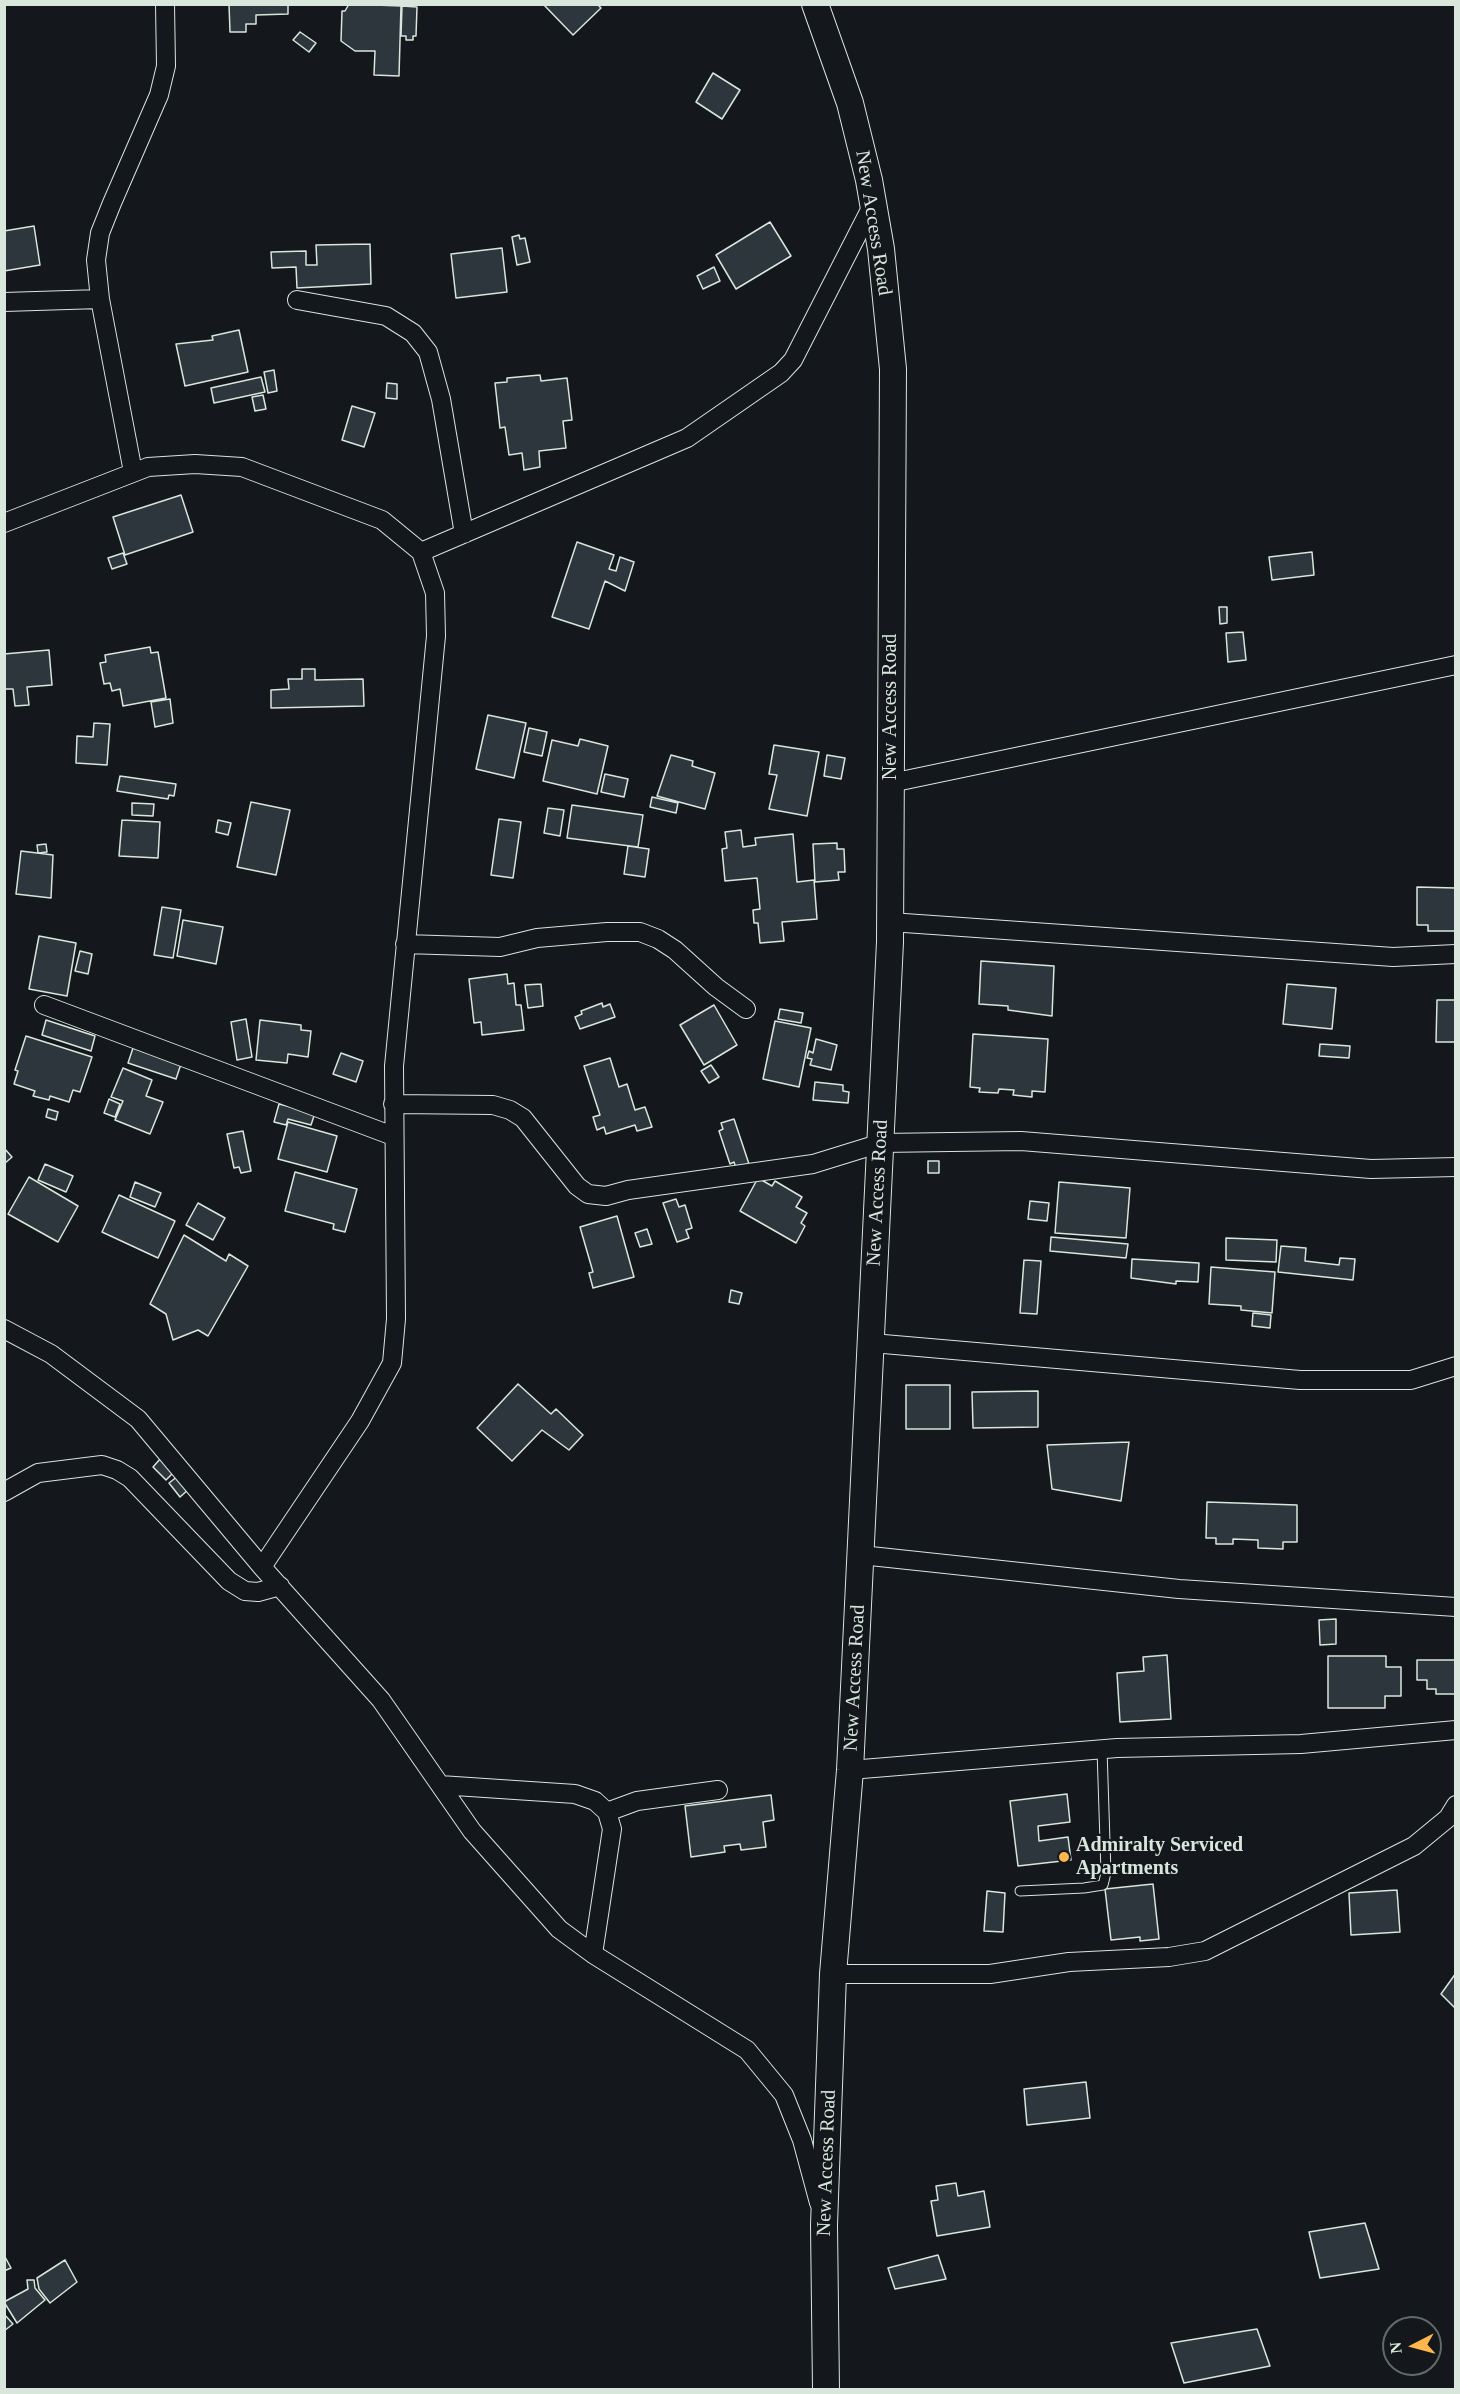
<!DOCTYPE html>
<html>
<head>
<meta charset="utf-8">
<style>
  body { margin:0 }
  #map { position:relative; width:1460px; height:2394px; overflow:hidden; background:#14181c; font-family:"Times New Roman",serif }
  canvas { display:block }
  .frame { position:absolute; inset:0; border:6px solid #d8e6dc; pointer-events:none }
  .north { position:absolute; left:1382px; top:2316px; width:60px; height:60px; box-sizing:border-box; background:#14181c; border:2px solid #626a69; border-radius:50%; rotate:264deg; font-size:16px; font-weight:700; line-height:24px; text-align:center; color:#d8e6dc }
  .north::after { content:''; display:block; margin:auto; width:21px; height:27px; background:#ffb74d; clip-path:polygon(50% 0,100% 100%,50% 72%,0 100%) }
</style>
</head>
<body>
<div id="map">
<canvas width="1460" height="2394"></canvas>
<div class="frame"></div>
<div class="north">N</div>
</div>
<script>
const c = document.querySelector('canvas').getContext('2d');
c.lineJoin = 'round';
function paint(path, color) { c.fillStyle = color; c.fill(path, 'evenodd'); }
const poly = rows => new Path2D(rows.map(r => 'M' + r).join(''));
function stroke(path, color, width, dash) { c.strokeStyle = color; c.lineWidth = width; c.lineCap = dash ? 'butt' : 'round'; c.setLineDash(dash || []); c.stroke(path); }
function write(font, color, halo, rows, align = 'center') {
  c.font = font + ' "Times New Roman",serif'; c.lineWidth = 4.5; c.setLineDash([]); c.textBaseline = 'middle'; c.strokeStyle = halo; c.fillStyle = color; for (const [text, x, y, turn = 0] of rows) {
    c.save(); c.translate(x, y); c.rotate((+turn || 0) * Math.PI / 180); c.textAlign = isNaN(turn) ? turn : align; if (halo) c.strokeText(text, 0, 0); c.fillText(text, 0, 0); c.restore();
  }
}
const building = poly([
  [229,4,288,4,288,14,256,15,256,24,246,24,246,32,230,32,229,4],
  [349,4,401,6,399,76,374,75,375,51,355,51,341,41,342,11,345,11,349,4],
  [543,4,597,4,601,8,573,35,543,4],
  [402,6,417,7,416,36,413,36,413,40,406,40,406,36,401,36,402,6],
  [300,32,316,43,309,52,293,40,300,32],
  [713,73,740,90,722,119,696,102,713,73],
  [770,222,791,256,736,289,716,255,770,222],
  [34,226,40,265,4,271,4,231,34,226],
  [519,235,520,239,525,238,530,262,517,265,512,237,519,235],
  [370,244,371,284,297,288,296,267,272,268,271,252,306,251,306,265,317,265,316,245,370,244],
  [502,248,507,292,456,298,451,254,502,248],
  [714,267,720,281,703,289,697,276,714,267],
  [239,330,248,372,185,386,176,344,213,340,212,336,239,330],
  [274,370,277,391,268,393,264,372,274,370],
  [540,375,541,381,567,378,572,420,563,421,566,448,539,451,540,467,524,470,522,453,509,455,505,427,500,428,495,383,507,382,507,378,540,375],
  [261,377,265,392,214,403,211,388,261,377],
  [387,383,397,384,397,399,386,398,387,383],
  [263,395,266,409,255,411,252,397,263,395],
  [352,406,375,413,364,447,342,440,352,406],
  [181,495,193,532,125,555,113,517,181,495],
  [577,542,614,555,609,569,616,571,620,557,634,562,625,591,605,581,589,629,552,617,577,542],
  [1312,552,1314,575,1272,580,1269,557,1312,552],
  [123,553,127,564,112,569,108,558,123,553],
  [1219,607,1227,607,1227,623,1220,624,1219,607],
  [1243,632,1246,660,1228,662,1226,633,1243,632],
  [150,647,151,653,158,652,166,698,123,706,120,689,112,691,110,683,104,684,100,663,106,662,105,655,150,647],
  [49,650,52,685,27,687,29,705,15,706,13,689,4,689,4,654,49,650],
  [302,669,315,669,315,680,363,679,364,706,271,708,271,690,289,689,288,679,302,679,302,669],
  [170,699,173,723,155,727,151,702,170,699],
  [488,715,526,723,514,778,476,769,488,715],
  [94,723,110,724,107,765,76,763,77,736,93,737,94,723],
  [529,728,547,732,542,756,524,752,529,728],
  [580,739,608,746,597,794,543,781,552,740,578,746,580,739],
  [774,745,819,752,807,816,769,809,777,775,769,774,774,745],
  [671,755,693,761,692,766,715,773,705,809,657,796,671,755],
  [827,755,845,758,841,779,824,776,827,755],
  [605,774,628,779,624,797,601,792,605,774],
  [120,776,176,784,174,796,169,795,168,799,117,791,120,776],
  [652,797,678,803,676,813,650,807,652,797],
  [251,802,290,810,276,875,237,867,251,802],
  [132,803,154,804,153,816,132,815,132,803],
  [572,805,643,815,638,847,567,838,572,805],
  [548,808,564,810,560,836,544,833,548,808],
  [499,819,521,822,513,878,491,875,499,819],
  [122,820,160,822,158,858,119,856,122,820],
  [218,820,231,823,228,835,216,832,218,820],
  [741,830,743,847,756,845,755,838,793,834,797,882,814,880,817,919,782,922,784,941,760,943,758,923,754,923,753,910,760,909,757,878,725,881,722,849,727,848,725,832,741,830],
  [837,843,837,849,844,849,845,872,838,872,839,880,815,882,813,844,837,843],
  [46,844,47,852,38,853,37,845,46,844],
  [628,846,649,849,645,877,624,874,628,846],
  [21,851,53,855,51,898,16,894,21,851],
  [1417,887,1456,888,1456,931,1428,931,1428,925,1417,925,1417,887],
  [162,907,181,910,173,958,154,955,162,907],
  [183,920,223,927,216,964,177,956,183,920],
  [39,936,76,943,67,996,29,989,39,936],
  [80,951,92,954,88,974,75,971,80,951],
  [981,961,1054,966,1052,1016,1008,1010,1008,1006,979,1004,981,961],
  [507,974,508,984,514,983,516,1005,521,1005,524,1030,482,1035,481,1022,474,1023,469,979,507,974],
  [541,984,543,1006,528,1008,525,985,541,984],
  [1287,984,1336,988,1332,1029,1283,1024,1287,984],
  [1437,1000,1456,1000,1456,1042,1436,1042,1437,1000],
  [602,1003,603,1007,610,1004,615,1017,580,1029,575,1017,582,1014,581,1011,602,1003],
  [714,1005,737,1045,704,1065,680,1025,714,1005],
  [780,1009,803,1013,801,1023,778,1019,780,1009],
  [246,1019,252,1057,237,1060,231,1022,246,1019],
  [46,1020,95,1036,91,1051,42,1035,46,1020],
  [260,1020,301,1025,301,1030,311,1031,308,1057,288,1054,287,1063,256,1060,260,1020],
  [775,1021,811,1028,799,1087,763,1079,775,1021],
  [973,1034,1048,1039,1045,1092,1032,1091,1032,1097,1013,1095,1014,1090,999,1089,998,1093,979,1092,980,1088,970,1087,973,1034],
  [26,1036,92,1057,80,1092,73,1090,69,1102,50,1096,49,1100,33,1096,35,1091,14,1084,18,1071,15,1070,26,1036],
  [816,1039,837,1045,831,1070,810,1065,812,1059,807,1058,809,1051,813,1053,816,1039],
  [1320,1044,1350,1046,1349,1058,1319,1056,1320,1044],
  [133,1048,181,1064,176,1079,128,1063,133,1048],
  [341,1053,363,1061,356,1082,333,1074,341,1053],
  [610,1058,619,1087,627,1084,635,1110,645,1107,652,1127,637,1131,635,1125,606,1134,604,1127,597,1130,593,1117,600,1115,584,1066,610,1058],
  [711,1065,719,1077,709,1083,701,1071,711,1065],
  [123,1068,152,1080,146,1096,163,1102,150,1134,115,1120,123,1101,111,1097,123,1068],
  [815,1082,843,1085,843,1091,849,1092,848,1103,813,1100,815,1082],
  [109,1099,120,1104,115,1117,104,1113,109,1099],
  [279,1104,315,1113,311,1125,288,1119,286,1125,274,1122,279,1104],
  [48,1109,58,1112,56,1120,46,1117,48,1109],
  [734,1119,749,1164,736,1168,734,1162,730,1164,719,1131,723,1129,721,1123,734,1119],
  [288,1122,337,1136,327,1172,278,1159,288,1122],
  [243,1131,251,1171,241,1173,239,1167,234,1168,227,1134,243,1131],
  [4,1148,12,1157,4,1164,4,1148],
  [928,1161,939,1161,939,1173,928,1173,928,1161],
  [45,1164,73,1176,66,1192,38,1180,45,1164],
  [295,1172,357,1189,345,1232,333,1229,334,1224,285,1211,295,1172],
  [29,1177,78,1206,58,1242,8,1214,29,1177],
  [758,1178,772,1186,775,1181,802,1197,796,1207,807,1213,801,1223,805,1226,796,1243,740,1211,758,1178],
  [135,1182,161,1193,155,1207,130,1197,135,1182],
  [1059,1182,1130,1188,1126,1238,1055,1233,1059,1182],
  [119,1195,175,1221,158,1258,102,1232,119,1195],
  [676,1199,679,1207,685,1205,692,1228,686,1230,689,1238,677,1242,663,1203,676,1199],
  [1030,1201,1049,1203,1047,1221,1028,1219,1030,1201],
  [198,1203,225,1218,213,1240,186,1225,198,1203],
  [617,1216,634,1277,593,1288,589,1273,593,1272,580,1227,617,1216],
  [647,1229,652,1244,640,1247,635,1233,647,1229],
  [184,1235,226,1261,229,1254,248,1266,208,1336,198,1330,173,1340,166,1314,150,1304,184,1235],
  [1051,1237,1128,1244,1126,1258,1050,1251,1051,1237],
  [1226,1238,1277,1240,1276,1262,1226,1260,1226,1238],
  [1281,1246,1306,1248,1305,1261,1339,1265,1340,1258,1355,1259,1353,1280,1278,1272,1281,1246],
  [1132,1259,1199,1263,1198,1282,1176,1281,1176,1284,1131,1278,1132,1259],
  [1024,1260,1041,1261,1037,1314,1020,1313,1024,1260],
  [1211,1267,1275,1272,1272,1313,1241,1310,1241,1306,1209,1304,1211,1267],
  [731,1290,742,1293,739,1304,729,1302,731,1290],
  [1253,1313,1271,1315,1270,1328,1252,1326,1253,1313],
  [518,1384,551,1414,556,1409,583,1435,569,1450,542,1430,512,1461,477,1428,518,1384],
  [906,1385,950,1385,950,1429,906,1429,906,1385],
  [1038,1391,1038,1427,973,1428,972,1392,1038,1391],
  [1129,1442,1121,1501,1052,1489,1047,1445,1129,1442],
  [161,1458,174,1472,166,1480,153,1467,161,1458],
  [178,1476,189,1489,180,1497,169,1483,178,1476],
  [1207,1502,1297,1505,1297,1542,1283,1542,1283,1549,1258,1548,1258,1540,1233,1539,1233,1544,1216,1544,1216,1538,1206,1538,1207,1502],
  [1336,1619,1336,1644,1320,1645,1319,1620,1336,1619],
  [1167,1655,1171,1719,1120,1722,1117,1673,1144,1671,1143,1657,1167,1655],
  [1328,1656,1386,1656,1386,1667,1401,1667,1401,1696,1385,1696,1385,1708,1328,1708,1328,1656],
  [1417,1660,1456,1660,1456,1694,1436,1694,1436,1689,1427,1689,1427,1680,1417,1680,1417,1660],
  [1067,1794,1070,1822,1038,1826,1039,1841,1068,1837,1071,1860,1018,1866,1010,1801,1067,1794],
  [771,1795,774,1820,763,1822,766,1847,741,1850,740,1844,724,1846,725,1852,691,1857,685,1806,771,1795],
  [1153,1884,1159,1939,1140,1941,1140,1937,1111,1940,1105,1889,1153,1884],
  [1397,1890,1400,1932,1351,1935,1349,1893,1397,1890],
  [987,1891,1005,1893,1003,1932,984,1931,987,1891],
  [1456,1973,1456,2009,1441,1994,1456,1973],
  [1086,2082,1090,2118,1027,2125,1024,2089,1086,2082],
  [956,2183,958,2196,984,2191,990,2227,937,2236,931,2201,938,2200,936,2186,956,2183],
  [1365,2223,1379,2269,1320,2278,1309,2232,1365,2223],
  [4,2255,11,2268,4,2271,4,2255],
  [938,2255,946,2279,895,2289,888,2268,938,2255],
  [65,2260,77,2282,50,2303,39,2289,37,2278,65,2260],
  [27,2280,34,2280,35,2288,45,2300,17,2323,4,2302,28,2289,27,2280],
  [4,2314,13,2324,4,2331,4,2314],
  [1257,2329,1270,2366,1184,2383,1171,2343,1257,2329]
]);
const service = poly([
  [1020,1891,1084,1888,1103,1885,1106,1873,1102,1749]
]);
const minor = poly([
  [297,300,386,316,413,333,428,352,441,399,464,534],
  [4,302,100,299],
  [133,472,100,299,96,260,100,233,112,203,159,95,166,66,165,4],
  [4,523,148,467,195,464,242,467,382,520,421,552,435,593,436,636,394,1066,396,1319,392,1363,360,1421,262,1567],
  [421,552,687,438,781,373,793,360,873,204],
  [891,783,1456,665],
  [890,922,1393,957,1456,954],
  [405,944,500,947,537,938,607,932,640,932,658,939,675,950,716,987,746,1009],
  [44,1005,393,1136],
  [393,1104,493,1105,510,1110,523,1118,577,1186,588,1194,606,1196,628,1190,813,1164,881,1143,1021,1141,1371,1169,1456,1167],
  [4,1329,51,1354,138,1419,262,1567,381,1700,472,1831,559,1929,593,1954,747,2050,784,2095,802,2140,819,2203],
  [872,1343,1300,1380,1411,1380,1456,1366],
  [4,1492,38,1473,102,1465,117,1470,130,1478,229,1581,245,1591,258,1592,280,1586],
  [861,1555,1179,1589,1456,1607],
  [850,1770,1117,1748,1301,1744,1456,1730],
  [440,1785,575,1794,595,1801,607,1812,612,1829,593,1954],
  [607,1812,637,1801,718,1790],
  [833,1974,990,1974,1069,1962,1169,1957,1205,1951,1414,1846,1448,1818,1456,1805]
]);
const secondary = poly([
  [815,4,850,103,869,180,881,249,893,369,890,942,850,1770,833,1974,824,2225,826,2390]
]);
const markers = [
  [1064,1857,6,"#ffb74d"]
];
const streetNames = [
  ["New Access Road",873,223,81],
  ["New Access Road",891,707,-90],
  ["New Access Road",878,1193,-87],
  ["New Access Road",855,1678,-87],
  ["New Access Road",827,2163,-88]
];
const poiNames = [
  ["Admiralty Serviced",1076,1846],
  ["Apartments",1076,1869]
];
paint(building, '#2c363c');
stroke(building, '#d8e6dc', 1.5);
stroke(service, '#d8e6dc', 11);
stroke(minor, '#d8e6dc', 20);
stroke(secondary, '#d8e6dc', 28);
stroke(service, '#14181c', 9);
stroke(minor, '#14181c', 18);
stroke(secondary, '#14181c', 26);
for (const [x, y, r, color] of markers) { const dot = new Path2D(); dot.arc(x, y, r, 0, 2 * Math.PI); c.fillStyle = color; c.fill(dot); stroke(dot, '#14181c', 2); }
write('20px', '#d8e6dc', '#14181c', streetNames);
write('bold 20px', '#d8e6dc', '#14181c', poiNames, 'left');
</script>
</body>
</html>
